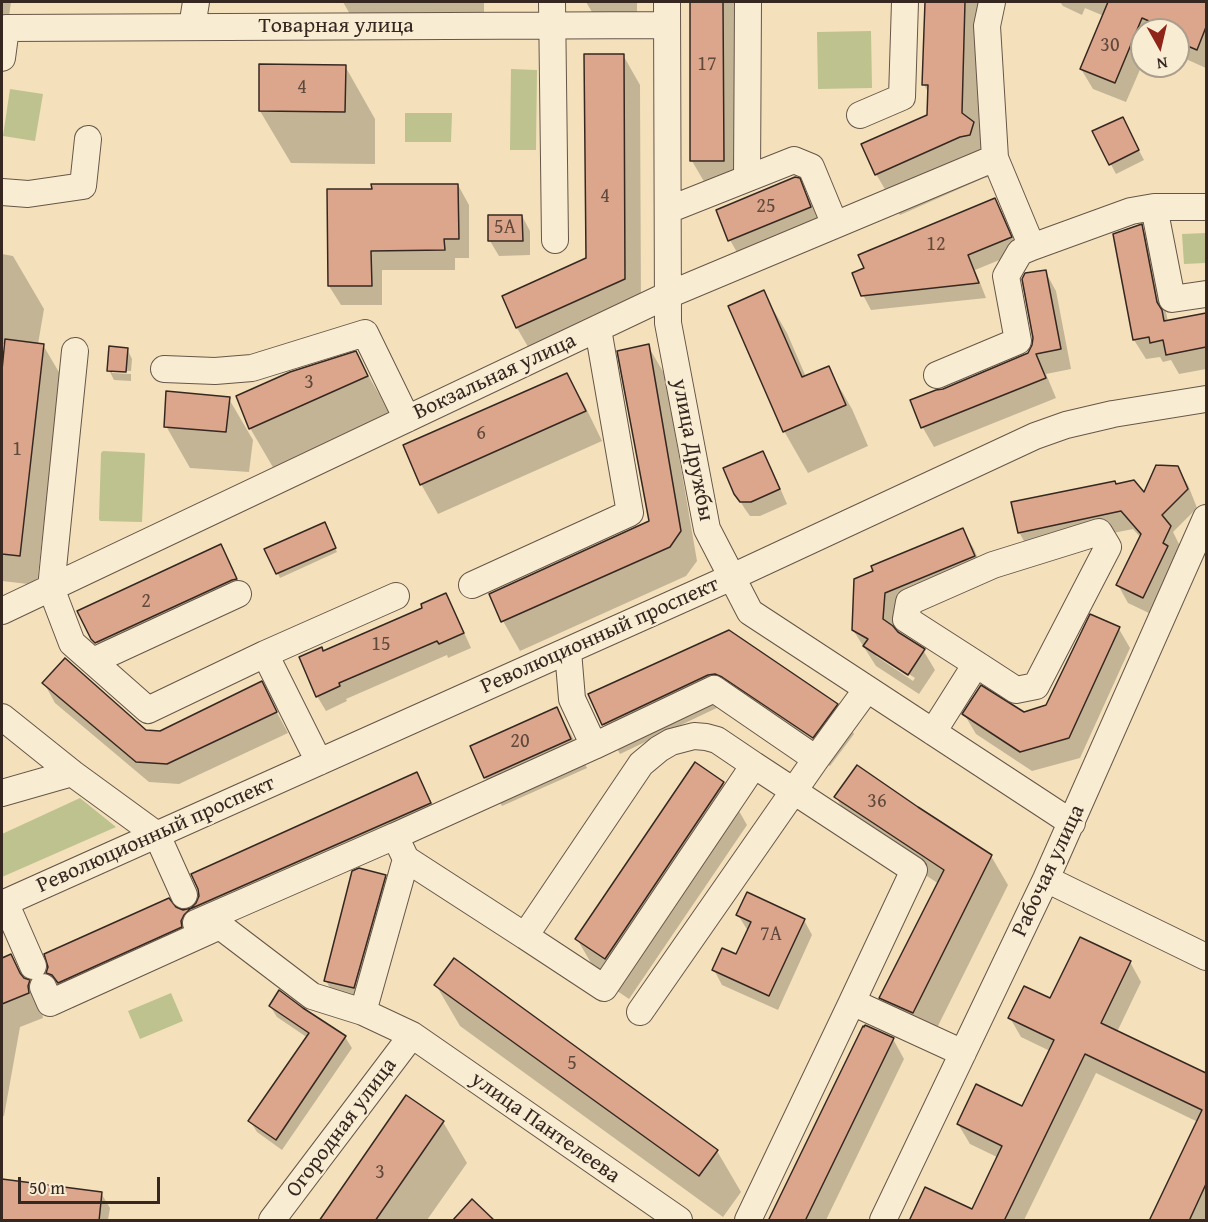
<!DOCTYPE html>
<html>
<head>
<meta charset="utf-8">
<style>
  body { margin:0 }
  #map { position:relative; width:1208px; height:1222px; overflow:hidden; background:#f4e1bc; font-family:"Gentium Book Plus",serif }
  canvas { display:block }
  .frame { position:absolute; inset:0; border:3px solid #362821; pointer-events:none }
  .north { position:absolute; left:1130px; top:18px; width:60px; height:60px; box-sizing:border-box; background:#f8ecd3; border:2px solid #aa9e8c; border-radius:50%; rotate:172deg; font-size:16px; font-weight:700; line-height:24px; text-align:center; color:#362821 }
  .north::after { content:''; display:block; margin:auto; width:21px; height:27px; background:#8f2418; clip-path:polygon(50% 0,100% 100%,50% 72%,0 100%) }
  .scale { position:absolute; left:18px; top:1177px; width:142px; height:27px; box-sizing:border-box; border:3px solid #362821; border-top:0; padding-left:8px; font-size:18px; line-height:21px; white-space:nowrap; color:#362821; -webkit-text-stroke:4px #f8ecd3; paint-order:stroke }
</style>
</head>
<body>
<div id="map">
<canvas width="1208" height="1222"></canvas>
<div class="frame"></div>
<div class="north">N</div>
<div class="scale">50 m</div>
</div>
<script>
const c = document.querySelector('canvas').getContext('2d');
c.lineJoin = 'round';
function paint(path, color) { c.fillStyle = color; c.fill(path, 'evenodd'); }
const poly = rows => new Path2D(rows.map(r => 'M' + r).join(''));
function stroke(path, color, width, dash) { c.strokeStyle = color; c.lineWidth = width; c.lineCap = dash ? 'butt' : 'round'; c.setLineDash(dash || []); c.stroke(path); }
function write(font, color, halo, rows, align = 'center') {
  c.font = font + ' "Gentium Book Plus",serif'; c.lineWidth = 4.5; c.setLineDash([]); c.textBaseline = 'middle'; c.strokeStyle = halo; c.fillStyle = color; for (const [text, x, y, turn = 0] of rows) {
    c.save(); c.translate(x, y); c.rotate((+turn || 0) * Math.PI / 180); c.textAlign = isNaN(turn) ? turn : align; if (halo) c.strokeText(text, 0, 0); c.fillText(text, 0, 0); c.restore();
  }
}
const green = poly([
  [871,31,872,88,818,89,817,32],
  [511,69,537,70,536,150,510,150],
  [10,89,43,94,35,141,3,136],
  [405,113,452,113,451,142,405,142],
  [1206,233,1206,263,1184,264,1182,234],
  [103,451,144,453,145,454,142,522,100,521,99,519,101,453],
  [80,798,116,827,2,877,2,834],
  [171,993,183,1021,140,1039,128,1011]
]);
const shadow = poly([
  [2,2,11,2,2,66],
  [343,2,484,2,484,28,359,30],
  [586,2,637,2,637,27,601,27],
  [691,2,739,2,740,190,709,190,692,161],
  [926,2,989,2,994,176,984,178,900,215,876,174,929,116,929,94,924,84],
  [1060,2,1182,2,1193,6,1195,2,1199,2,1206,5,1206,68,1188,60,1181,49,1178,48,1178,30,1142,30,1142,65,1126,102,1093,89,1081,69,1104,16,1085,8,1082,15,1063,6],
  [623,55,640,85,641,308,534,357,517,328,504,297,587,259],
  [345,66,375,119,375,164,291,163,260,111],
  [1127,128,1144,160,1116,174,1094,132],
  [798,180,816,210,827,236,747,270,730,240,717,211],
  [458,185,469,205,469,258,455,258,455,270,382,270,382,305,341,305,329,286,373,191],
  [995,200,1003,214,1019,252,975,270,986,298,871,310,863,295],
  [522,216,530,231,530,255,499,256,490,241],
  [1141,226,1153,246,1168,322,1206,314,1206,369,1179,374,1171,360,1163,362,1160,357,1146,359,1134,340],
  [2,254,13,256,44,309,38,344,43,345,60,374,37,585,2,581,2,383,6,345,2,344],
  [1045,271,1056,291,1071,369,1046,374,1056,398,934,447,923,428,912,401,943,390,1029,354,1034,346],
  [763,292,787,333,806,377,828,368,852,409,868,446,808,473,784,431,730,307],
  [648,346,665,375,697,561,686,576,520,651,503,621,491,595,650,522],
  [127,349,132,359,131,371,112,370,112,373,131,374,131,381,114,380,109,370],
  [355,353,379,394,391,418,274,469,250,428],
  [567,374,584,404,602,441,438,514,421,484,405,446],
  [229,399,253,440,249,472,190,468,166,426],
  [762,453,771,467,787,504,760,516,750,516,745,509,735,493],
  [1177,467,1188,485,1197,508,1173,532,1180,546,1153,615,1128,603,1118,585,1141,538,1133,529,1029,550,1019,532,1117,486,1144,495],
  [326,528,337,552,280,578,266,550],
  [962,529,974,549,985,576,896,613,895,630,923,650,935,670,919,694,876,666,853,630,856,580],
  [875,652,915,678,913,681,876,656],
  [228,561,244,594,102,647,92,639],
  [446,595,454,610,471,648,448,658,447,655,346,699,347,701,326,711,317,696,323,652,424,608],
  [1119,629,1130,648,1080,758,1032,771,976,734,964,714,1023,714,1047,706],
  [729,632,837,705,854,734,830,766,741,706,725,704,620,754,604,725,590,695],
  [44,683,145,731,160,732,261,683,288,733,179,784,149,782,55,703],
  [557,709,573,738,587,768,502,806,485,777],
  [695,764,723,783,747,825,629,999,601,980,577,939],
  [416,774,430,799,444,829,204,934,195,947,195,952,73,1008,69,1001,62,998,48,972,175,909,183,911,191,910,198,904],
  [836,797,991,856,1008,885,930,1042,897,1027,881,998,939,884,853,827],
  [385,876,397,896,365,1008,337,1000,326,981],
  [738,915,804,920,812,935,778,1010,722,985,714,970,736,956,748,931],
  [11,955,25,980,29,982,44,1007,42,1012,43,1018,20,1027,4,1116,2,1117,2,1122,2,959],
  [1130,962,1141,982,1117,1032,1206,1075,1206,1220,1150,1220,1198,1122,1096,1073,1024,1220,911,1220,973,1211,999,1158,970,1144,958,1124,1022,1108,1050,1051,1021,1037,1010,1018,1051,1000],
  [436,985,717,1151,741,1192,723,1217,460,1026],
  [270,1006,302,1009,345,1037,352,1048,282,1150,257,1132,250,1121,308,1038,277,1017],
  [893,1039,904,1059,826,1220,770,1220],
  [443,1122,467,1163,427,1220,321,1220],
  [2,1181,101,1193,110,1208,108,1220,2,1220]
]);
const building = poly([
  [690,2,723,2,724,161,690,161,690,2],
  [925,2,965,2,962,113,974,122,970,135,960,137,875,175,861,144,927,115,928,85,922,85,925,2],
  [1108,2,1206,2,1206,27,1197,50,1178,42,1178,30,1170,30,1142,18,1115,83,1080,69,1108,2],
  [584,54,624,54,625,279,516,328,502,296,586,258,584,54],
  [259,64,346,65,345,112,259,111,259,64],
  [1123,117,1139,150,1109,165,1092,131,1123,117],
  [795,177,800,178,811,207,728,241,716,210,795,177],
  [371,184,458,184,459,239,444,239,445,250,371,251,372,286,328,286,327,189,372,189,371,184],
  [995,198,1012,237,968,255,979,283,861,296,852,273,864,268,858,255,995,198],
  [488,215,522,215,523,241,488,241,488,215],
  [1142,224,1157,302,1162,310,1164,321,1206,313,1206,347,1166,355,1163,340,1150,343,1149,337,1133,340,1113,234,1142,224],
  [1046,270,1061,349,1036,354,1046,378,921,428,910,400,936,390,943,389,1028,353,1032,345,1033,338,1022,279,1025,273,1046,270],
  [764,290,802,377,829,366,846,405,783,432,728,306,764,290],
  [5,339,44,344,20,556,2,554,2,370,5,339],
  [649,344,681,531,670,547,501,622,489,594,649,521,617,351,649,344],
  [109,346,128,348,126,372,107,371,109,346],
  [356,351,368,376,249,429,236,396,290,372,356,351],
  [567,373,586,411,420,485,403,445,567,373],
  [166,391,230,397,226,432,164,427,166,391],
  [763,451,780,489,751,502,740,502,734,494,723,468,763,451],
  [1156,465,1178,466,1188,489,1162,515,1171,526,1163,543,1168,546,1143,598,1116,585,1141,534,1121,511,1018,533,1011,502,1115,481,1116,484,1134,480,1144,492,1156,465],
  [325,522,336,548,276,574,264,549,325,522],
  [963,528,975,556,885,593,883,619,893,626,898,632,925,649,908,675,863,646,868,639,852,630,854,579,873,571,871,566,963,528],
  [221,544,237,579,232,580,95,643,91,639,77,611,221,544],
  [446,593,464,633,439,644,437,641,339,683,340,686,316,697,299,657,322,647,323,651,422,608,421,604,446,593],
  [1090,614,1120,627,1069,738,1020,752,962,714,981,685,1024,712,1046,705,1090,614],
  [729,630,838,704,813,738,722,677,715,674,708,675,602,725,588,694,729,630],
  [65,658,146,730,160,731,262,681,277,712,167,764,136,762,42,683,65,658],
  [557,707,571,739,484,778,470,746,557,707],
  [695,762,724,782,605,959,575,939,695,762],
  [857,765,918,807,992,855,913,1013,879,998,944,870,834,797,857,765],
  [417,772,431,803,190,909,184,915,181,921,182,927,58,983,52,975,46,973,48,967,44,954,169,898,176,907,183,910,191,908,196,903,199,896,198,889,191,874,417,772],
  [359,868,386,875,354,988,324,981,352,871,359,868],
  [747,892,805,919,769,996,712,970,722,948,736,954,751,922,736,915,747,892],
  [1080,937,1131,961,1101,1023,1206,1073,1206,1184,1189,1221,1149,1221,1202,1110,1085,1054,1004,1221,909,1221,925,1187,972,1209,1002,1146,957,1124,976,1084,1022,1106,1054,1040,1008,1018,1024,986,1050,998,1080,937],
  [11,954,20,973,24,978,30,980,28,986,29,993,2,1004,2,958,11,954],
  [454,958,718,1150,699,1176,434,985,454,958],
  [279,990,303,1008,346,1036,276,1140,248,1121,309,1033,269,1006,279,990],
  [865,1025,894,1038,805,1221,768,1221,863,1026,864,1027,865,1025],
  [406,1095,444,1121,375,1221,319,1221,406,1095],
  [2,1179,102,1192,99,1221,2,1221,2,1179],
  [472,1199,495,1221,452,1221,472,1199]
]);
const minor = poly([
  [552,2,555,240],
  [667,2,668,323,707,529,750,612,1072,823],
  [992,2,987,26,995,158,1032,247,1131,211,1154,207,1206,207],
  [192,27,196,2],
  [2,58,6,28,667,25],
  [860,115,902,97,905,2],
  [747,178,748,2],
  [2,192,28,194,83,186,88,139],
  [1154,207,1172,299,1206,294],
  [668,210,794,160,811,167,835,225],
  [75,351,51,588,72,643,148,710,265,654,396,596],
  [164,369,215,371,252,368,365,333,407,419],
  [937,375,1018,341,1006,276,1020,252,1032,247],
  [472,585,630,513,598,329],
  [2,611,668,295,995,158],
  [265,654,319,762],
  [93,661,238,594],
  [2,717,72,773,157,835,184,895],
  [933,732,976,664,906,619,909,602,993,565,1099,532,1108,547,1036,686,1016,690,976,664],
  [594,746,714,689,816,759,867,689],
  [754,765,914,870,852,1002,963,1053],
  [2,793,72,773],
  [1046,879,1206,957],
  [5,902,33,966],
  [2,904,732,577,1035,436,1066,425,1113,414,1206,399],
  [196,923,395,836],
  [525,936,604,988,754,765,717,740,706,737,694,736,671,742,659,749,641,764,525,936,406,859,395,836,594,746,572,699,568,651],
  [43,987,50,1003,220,926,312,996,363,1012,412,1035,679,1220],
  [363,1012,406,859],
  [640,1012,816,759],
  [272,1220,412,1035],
  [748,1220,852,1002],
  [883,1220,1046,879,1206,518]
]);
const numberNames = [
  ["30",1110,46],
  ["17",707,65],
  ["4",302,88],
  ["4",605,197],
  ["25",766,207],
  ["5А",505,228],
  ["12",936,245],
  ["3",309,383],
  ["6",481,434],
  ["1",17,450],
  ["2",146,602],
  ["15",381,645],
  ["20",520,742],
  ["36",877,802],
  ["7А",771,935],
  ["5",572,1064],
  ["3",380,1173]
];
const streetNames = [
  ["Товарная улица",336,26],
  ["Вокзальная улица",495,377,-25],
  ["улица Дружбы",692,450,79],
  ["Революционный проспект",600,636,-24],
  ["Революционный проспект",156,835,-24],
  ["Рабочая улица",1049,871,-65],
  ["Огородная улица",342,1128,-53],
  ["улица Пантелеева",545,1128,35]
];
paint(green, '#bec28e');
paint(shadow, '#0003');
paint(building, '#dba68b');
stroke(building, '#362821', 1.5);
stroke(minor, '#665648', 28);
stroke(minor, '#f8ecd3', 26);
write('20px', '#5f483c', null, numberNames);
write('22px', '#362821', '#f8ecd3', streetNames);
</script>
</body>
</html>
